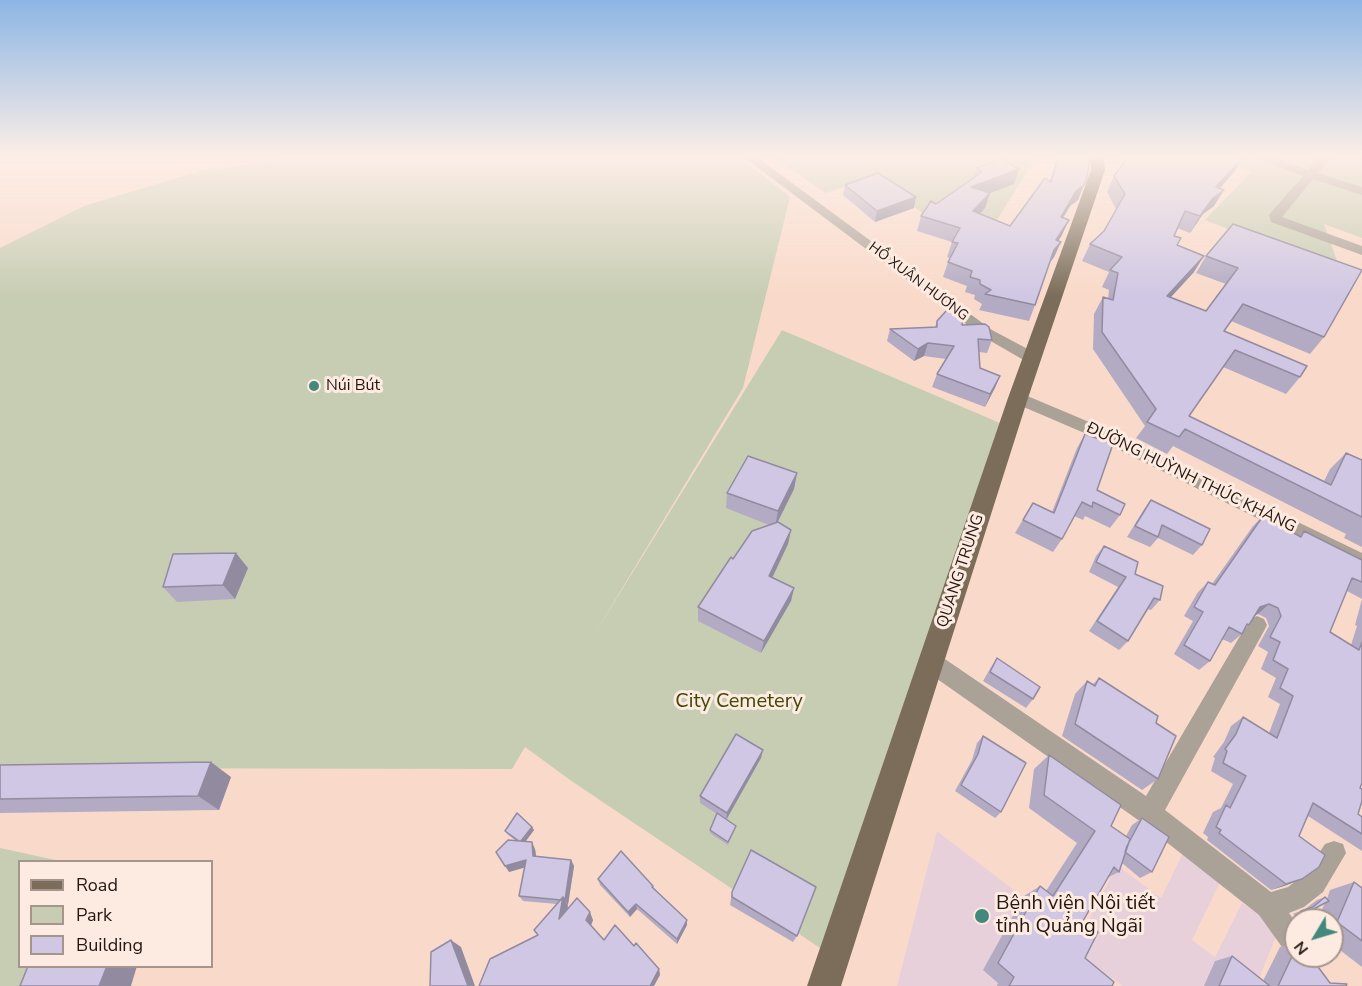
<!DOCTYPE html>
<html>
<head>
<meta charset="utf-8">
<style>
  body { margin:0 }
  #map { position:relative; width:1362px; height:986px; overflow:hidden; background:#f9daca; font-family:"Nunito Sans",sans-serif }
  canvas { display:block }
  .legend { position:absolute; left:18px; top:860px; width:195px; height:108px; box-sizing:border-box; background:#fdeae0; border:2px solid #a5968d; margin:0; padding:8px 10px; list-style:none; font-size:18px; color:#221711 }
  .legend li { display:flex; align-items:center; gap:12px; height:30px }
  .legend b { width:30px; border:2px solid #a5968d }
  .north { position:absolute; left:1284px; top:908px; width:60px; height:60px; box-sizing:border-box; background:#fdeae0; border:2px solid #a5968d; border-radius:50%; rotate:232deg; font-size:16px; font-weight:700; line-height:24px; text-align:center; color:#221711 }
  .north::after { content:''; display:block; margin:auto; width:21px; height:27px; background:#43887c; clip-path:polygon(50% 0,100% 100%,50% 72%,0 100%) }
</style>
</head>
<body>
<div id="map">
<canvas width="1362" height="986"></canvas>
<ul class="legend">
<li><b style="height:8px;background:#7b6d59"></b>Road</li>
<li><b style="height:16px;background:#c7cdb3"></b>Park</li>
<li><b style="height:16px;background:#d0c7e4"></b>Building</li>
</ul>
<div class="north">N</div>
</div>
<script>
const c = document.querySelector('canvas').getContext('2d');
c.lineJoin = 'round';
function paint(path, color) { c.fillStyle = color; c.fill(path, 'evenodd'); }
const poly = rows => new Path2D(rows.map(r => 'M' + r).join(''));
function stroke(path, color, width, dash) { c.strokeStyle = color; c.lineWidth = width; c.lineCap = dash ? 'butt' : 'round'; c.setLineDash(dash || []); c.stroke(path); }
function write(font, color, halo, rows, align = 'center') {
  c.font = font + ' "Nunito Sans",sans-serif'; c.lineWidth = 6; c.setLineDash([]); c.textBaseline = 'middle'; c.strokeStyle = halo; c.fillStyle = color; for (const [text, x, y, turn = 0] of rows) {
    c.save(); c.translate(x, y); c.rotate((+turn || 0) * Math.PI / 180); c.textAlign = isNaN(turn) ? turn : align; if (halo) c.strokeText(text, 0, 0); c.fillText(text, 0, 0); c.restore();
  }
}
const medical = poly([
  [937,831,1079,940,1117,865,1161,898,1184,851,1221,880,1192,940,1215,957,1242,903,1279,929,1256,986,1123,986,1112,978,1107,986,897,986]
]);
const green = poly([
  [290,158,741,158,790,197,743,388,594,635,782,330,1007,426,820,948,570,780,525,747,512,769,0,768,0,248,84,206,210,168,218,169],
  [774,158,1026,158,1034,160,989,233,925,215,875,177,826,193],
  [1219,158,1362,158,1362,238,1324,224,1341,272,1205,220,1251,172],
  [0,848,60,861,20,862,20,966,49,967,43,986,0,986]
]);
const minor = poly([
  [745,158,758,158,992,330,1037,354,1040,358,1037,362,1027,362,982,336,745,158],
  [1255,158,1272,158,1308,170,1319,158,1331,158,1318,173,1362,187,1362,195,1313,179,1282,217,1362,246,1362,255,1271,222,1269,215,1303,176,1255,158],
  [1018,392,1101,427,1362,553,1362,570,1089,435,1012,402,1010,398,1012,394,1018,392],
  [1257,616,1264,619,1267,625,1264,631,1165,810,1271,892,1288,887,1305,874,1325,844,1334,841,1343,844,1346,853,1323,892,1304,907,1289,913,1296,923,1296,956,1302,956,1296,958,1287,954,1259,915,1141,822,923,669,920,662,923,655,931,652,939,655,1146,796,1250,619,1257,616]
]);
const major = poly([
  [1090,158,1104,158,1105,170,1028,398,841,986,807,986,1008,398,1091,170,1090,158]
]);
const wall = poly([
  [1053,158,1090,158,1078,200,1070,206,1063,218,1062,235,1058,241,1061,242,1054,257,1050,262,1035,305,1029,321,979,310,982,304,974,299,975,295,965,292,967,286,943,277,948,262,950,258,947,257,952,242,917,231,921,216,974,178,977,168,1014,184,990,193,985,208,980,214,1010,226,1050,181,1057,159],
  [1125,158,1242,158,1235,171,1220,188,1214,206,1203,214,1190,233,1177,228,1174,236,1177,245,1194,272,1171,297,1206,311,1226,284,1196,273,1206,256,1233,224,1324,337,1310,354,1231,321,1224,331,1300,377,1286,394,1223,367,1189,416,1324,481,1330,469,1346,453,1362,460,1362,547,1344,538,1346,534,1173,446,1167,454,1136,438,1145,426,1093,349,1094,314,1103,297,1108,299,1109,290,1102,287,1109,272,1082,261,1090,244,1104,231,1116,209,1107,192,1114,176,1122,165],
  [845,185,914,208,875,222,843,195],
  [937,321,962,325,992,340,987,353,979,352,980,368,1000,376,985,407,932,387,937,374,946,359,924,356,914,361,887,341,890,329,935,327],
  [1085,434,1097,490,1120,515,1110,528,1085,516,1083,520,1074,516,1062,539,1053,552,1015,533,1033,503,1052,512,1077,448],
  [797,473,794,489,778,522,791,530,788,544,772,577,794,588,791,601,761,653,698,621,698,607,733,559,769,525,726,508,727,493],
  [1151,500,1202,545,1193,555,1158,538,1150,547,1127,537,1143,511],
  [1263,516,1299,536,1304,531,1362,560,1362,783,1360,788,1358,814,1362,817,1362,851,1308,816,1299,836,1287,885,1271,890,1207,840,1208,837,1203,833,1213,812,1221,808,1233,784,1211,771,1215,758,1213,757,1224,742,1231,726,1243,717,1269,733,1280,704,1268,697,1276,678,1261,669,1268,652,1258,646,1269,626,1266,618,1258,614,1256,615,1249,625,1244,630,1242,634,1231,643,1222,639,1210,661,1199,670,1174,654,1193,621,1184,616,1198,592,1208,582,1212,584,1253,526],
  [1347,591,1362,599,1355,625,1357,626,1351,645,1330,632],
  [1104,546,1135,574,1160,600,1151,610,1147,609,1128,641,1119,650,1089,631,1118,587,1089,572,1096,556],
  [248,568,235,599,177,602,163,587],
  [997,658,1033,699,1026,708,983,681,991,667],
  [1099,678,1156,723,1158,779,1142,790,1062,736,1075,694,1087,681,1093,684],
  [983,736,1001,812,995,818,955,791,972,760,977,743],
  [763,750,761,758,727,819,735,829,728,845,710,833,710,830,717,814,700,803,700,796],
  [1049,755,1111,826,1126,836,1132,825,1142,818,1152,872,1140,878,1122,863,1119,872,1107,878,1083,921,1085,958,1112,986,997,986,998,983,983,970,1024,896,1040,886,1046,891,1077,843,1029,808,1034,769],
  [0,765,231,777,219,810,0,813],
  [532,827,534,830,525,842,535,849,536,856,571,860,574,866,567,910,593,920,591,925,604,940,634,946,659,969,660,975,538,935,557,904,523,901,519,896,525,867,509,872,516,841,507,834,505,831],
  [598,879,653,886,654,888,687,925,677,944,637,909,630,917,600,885],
  [1354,882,1362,888,1362,967,1332,944,1332,920,1317,920,1325,903,1304,914,1297,917,1293,914,1305,909,1317,900,1325,897,1327,899,1330,890],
  [732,892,797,936,793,942,730,905],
  [1296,943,1296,956,1330,983,1346,986,1204,986,1215,961,1232,956,1263,981,1280,947]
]);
const shadedWall = poly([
  [1242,158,1235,171,1207,203,1216,187],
  [1019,169,1014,184,990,193,985,208,968,226,971,187],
  [1084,185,1078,200,1070,206,1054,232,1061,217,1076,191],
  [1224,190,1214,206,1203,214,1190,233,1200,216,1213,198],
  [916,197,914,208,875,222,877,211],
  [1069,220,1062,235,1049,255,1056,240],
  [1061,242,1054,257,1048,265,1054,250],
  [1204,256,1194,272,1157,312,1167,296],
  [928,343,924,356,914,361,918,349],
  [1000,376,995,388,985,407,990,394],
  [797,473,794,489,775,527,778,511],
  [791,530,788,544,767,589,769,576],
  [236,553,248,568,235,599,223,585],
  [794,588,791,601,761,653,764,641],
  [1269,604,1258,614,1249,617,1260,607],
  [763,750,761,758,726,820,727,813],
  [211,762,231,777,219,810,198,796],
  [532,827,534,830,523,845,521,842],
  [532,842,535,849,537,862,533,856],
  [526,860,530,866,509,872,505,866],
  [571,860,574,866,568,905,565,900],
  [1302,879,1287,885,1271,890,1286,884],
  [563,897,568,906,564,927,559,919],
  [636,904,637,909,630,917,628,912],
  [590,912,593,920,590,928,586,920],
  [687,920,687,925,677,944,677,939],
  [451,940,461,947,475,986,468,986],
  [107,966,137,966,131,986,99,986],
  [659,969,660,975,654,986,650,986]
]);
const building = poly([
  [1058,158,1090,158,1087,178,1084,185,1076,191,1061,217,1069,220,1056,240,1061,242,1054,250,1035,305,985,294,991,290,980,284,980,280,970,277,972,271,948,262,958,243,952,242,960,228,921,216,931,201,936,204,982,172,977,168,1002,159,1019,169,971,187,990,193,973,211,1010,226,1045,178,1051,182,1058,158],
  [1127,158,1242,158,1216,187,1224,190,1213,198,1200,216,1185,211,1174,236,1181,238,1177,245,1204,256,1167,296,1206,311,1238,268,1206,256,1233,224,1362,270,1324,337,1243,304,1224,331,1307,366,1300,377,1235,350,1189,416,1331,485,1346,453,1362,460,1362,517,1185,429,1179,437,1147,422,1156,409,1102,332,1103,297,1113,300,1118,273,1110,270,1122,257,1090,244,1104,231,1125,194,1114,176,1127,158],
  [878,173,916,197,877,211,845,185,878,173],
  [947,310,964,312,962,325,985,324,989,327,992,340,978,339,980,368,1000,376,990,394,937,374,954,346,928,343,918,349,890,329,937,327,937,321,947,310],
  [1085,434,1113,444,1097,490,1125,504,1120,515,1093,502,1092,507,1082,502,1062,539,1023,520,1033,503,1054,513,1085,434],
  [748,456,797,473,778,511,727,493,748,456],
  [1151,500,1210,529,1202,545,1162,525,1158,537,1135,526,1151,500],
  [1263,516,1301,537,1304,531,1362,560,1362,582,1352,578,1330,632,1359,650,1362,642,1362,783,1360,788,1362,789,1362,801,1358,814,1362,817,1362,834,1313,803,1299,836,1325,855,1319,867,1302,879,1286,884,1219,833,1221,830,1216,827,1226,805,1230,808,1246,776,1223,763,1227,751,1225,749,1236,734,1243,717,1277,738,1293,696,1280,688,1288,669,1273,660,1280,642,1270,637,1281,616,1278,608,1269,604,1260,607,1249,625,1247,624,1242,634,1229,627,1210,661,1184,645,1203,612,1194,607,1208,582,1215,585,1263,516],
  [778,522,791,530,769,576,794,588,764,641,698,607,731,557,733,559,752,531,778,522],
  [1104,546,1138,562,1135,574,1163,586,1160,600,1154,598,1128,641,1097,621,1126,577,1096,562,1104,546],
  [236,553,223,585,163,587,173,554,236,553],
  [997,658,1040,687,1033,699,990,672,997,658],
  [1099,678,1158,716,1156,723,1176,736,1158,779,1075,724,1087,681,1095,686,1099,678],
  [736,734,763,750,727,813,700,796,736,734],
  [983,736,1026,763,1001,812,961,785,978,754,983,736],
  [1049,755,1121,805,1111,826,1130,839,1119,872,1114,867,1083,921,1098,932,1085,958,1114,982,1112,986,1009,986,1014,977,998,963,1040,886,1053,896,1095,831,1044,795,1049,755],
  [211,762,198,796,0,799,0,765,211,762],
  [517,813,532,827,521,841,519,841,505,831,517,813],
  [717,813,736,826,728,842,710,830,717,813],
  [1142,818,1169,837,1152,872,1125,852,1127,846,1142,818],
  [508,840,532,842,533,856,571,860,565,900,563,897,561,900,519,896,526,860,505,866,496,852,508,840],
  [751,850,816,887,797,936,732,897,732,892,751,850],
  [621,851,653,886,652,887,687,920,677,939,636,904,628,912,598,879,621,851],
  [1354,882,1362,888,1362,941,1337,922,1354,882],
  [563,897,559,919,577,898,590,912,586,920,604,940,615,925,634,946,636,943,659,969,650,986,479,986,490,959,538,935,534,930,563,897],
  [1325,897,1329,901,1304,914,1301,911,1313,907,1325,897],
  [451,940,468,986,430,986,431,952,451,940],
  [1296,948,1296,956,1310,956,1330,983,1347,984,1346,986,1278,986,1296,948],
  [1232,956,1270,986,1219,986,1232,956],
  [28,966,107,966,99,986,20,986,28,966]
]);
const markers = [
  [314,386,6,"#43887c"],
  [982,916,8,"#43887c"]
];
const farStreetnames = [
  ["HỒ XUÂN HƯƠNG",918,282,37]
];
const poiNames = [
  ["Núi Bút",326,386]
];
const streetNames = [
  ["ĐƯỜNG HUỲNH THÚC KHÁNG",1191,478,26],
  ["QUANG TRUNG",961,571,-72]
];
const nearParknames = [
  ["City Cemetery",739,702]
];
const nearPoinames = [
  ["Bệnh viện Nội tiết",996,904],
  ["tỉnh Quảng Ngãi",996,927]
];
paint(medical, '#e8d0da');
paint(green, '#c7cdb3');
paint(minor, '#aaa297');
paint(major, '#7b6d59');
paint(wall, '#b3abc4');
paint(shadedWall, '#928ba0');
paint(building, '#d0c7e4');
stroke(building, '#928ba0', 1.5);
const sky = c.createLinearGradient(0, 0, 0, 296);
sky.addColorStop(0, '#8db6e4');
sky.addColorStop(0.53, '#fceee7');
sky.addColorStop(1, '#fceee700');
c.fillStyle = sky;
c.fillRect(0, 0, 1362, 296);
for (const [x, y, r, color] of markers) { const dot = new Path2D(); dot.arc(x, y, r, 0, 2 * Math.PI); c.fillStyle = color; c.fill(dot); stroke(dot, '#fdeae0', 2); }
write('14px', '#221711', '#fdeae0', farStreetnames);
write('16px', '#221711', '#fdeae0', poiNames, 'left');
write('16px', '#221711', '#fdeae0', streetNames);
write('20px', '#404906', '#fdeae0', nearParknames);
write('20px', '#221711', '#fdeae0', nearPoinames, 'left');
</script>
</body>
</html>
